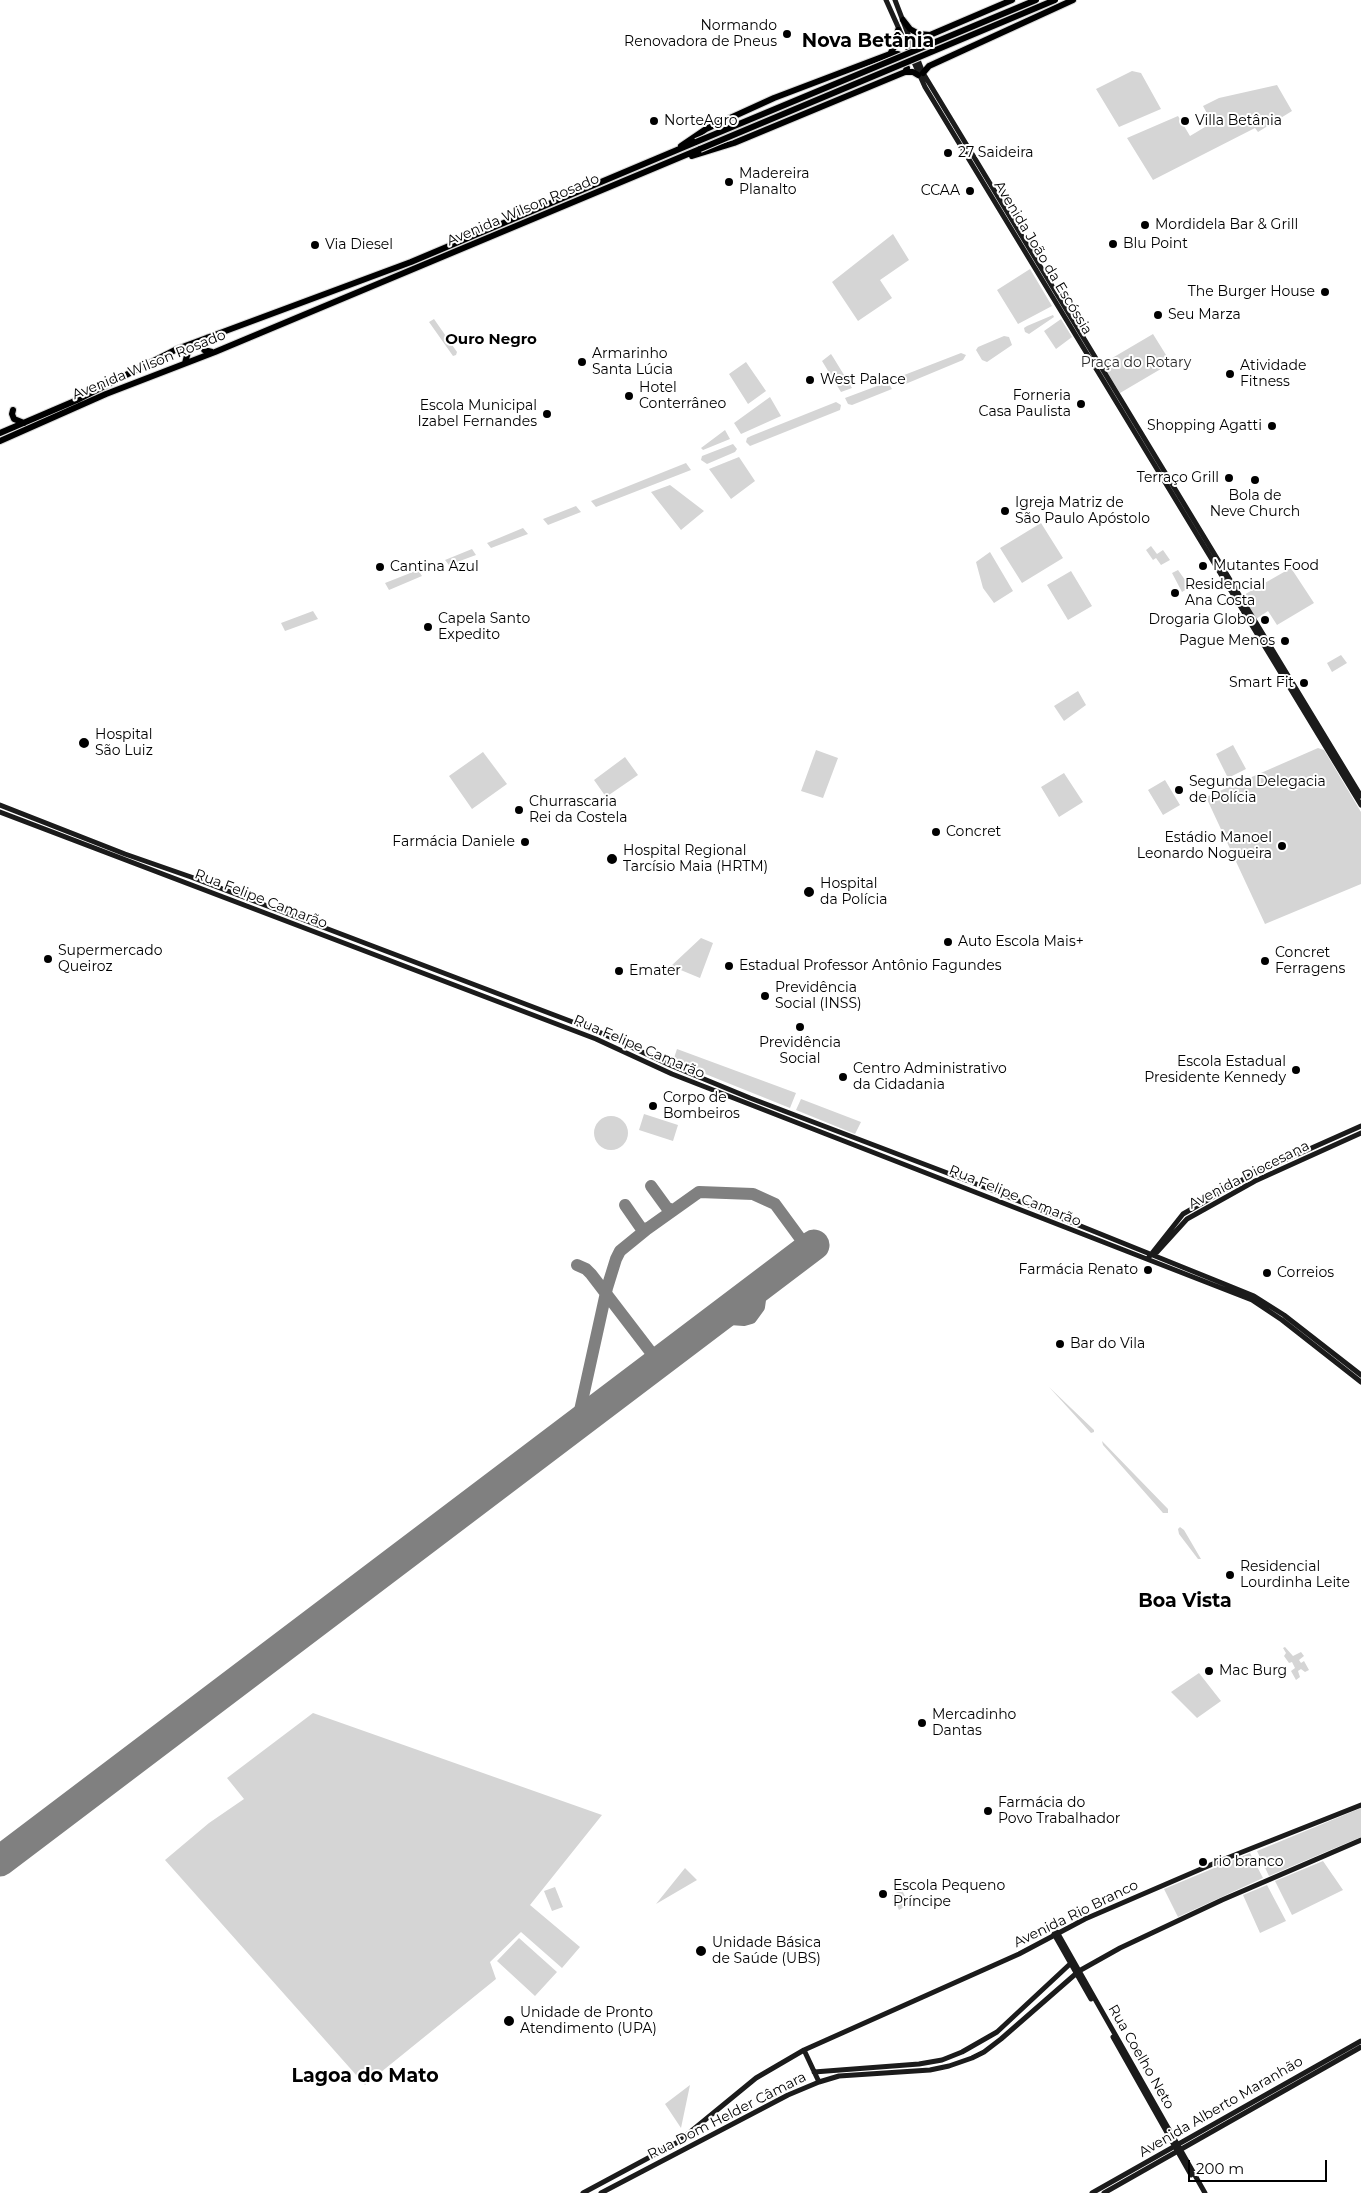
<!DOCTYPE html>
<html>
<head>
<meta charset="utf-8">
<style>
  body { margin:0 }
  #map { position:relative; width:1361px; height:2193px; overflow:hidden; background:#fff; font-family:Montserrat,sans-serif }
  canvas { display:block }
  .scale { position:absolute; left:1188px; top:2160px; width:139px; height:22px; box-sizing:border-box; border:2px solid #000; border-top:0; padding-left:6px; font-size:15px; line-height:18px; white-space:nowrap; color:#000; -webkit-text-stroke:4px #fff; paint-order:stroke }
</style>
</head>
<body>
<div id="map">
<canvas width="1361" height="2193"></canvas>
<div class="scale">200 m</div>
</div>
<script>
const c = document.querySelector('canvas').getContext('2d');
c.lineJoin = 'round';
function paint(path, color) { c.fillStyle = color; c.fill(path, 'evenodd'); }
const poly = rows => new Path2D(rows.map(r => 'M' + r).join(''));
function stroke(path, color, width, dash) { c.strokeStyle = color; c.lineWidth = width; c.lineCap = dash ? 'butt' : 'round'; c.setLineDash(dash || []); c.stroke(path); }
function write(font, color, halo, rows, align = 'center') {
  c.font = font + ' Montserrat,sans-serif'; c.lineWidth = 4; c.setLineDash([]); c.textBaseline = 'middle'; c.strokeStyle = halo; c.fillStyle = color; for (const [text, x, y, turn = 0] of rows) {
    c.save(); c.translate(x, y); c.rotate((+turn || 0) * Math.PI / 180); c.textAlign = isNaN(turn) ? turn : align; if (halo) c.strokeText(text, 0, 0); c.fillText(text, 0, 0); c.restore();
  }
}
const green = poly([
  [1132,71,1141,73,1161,109,1119,127,1096,89],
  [1277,85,1292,111,1258,132,1255,128,1153,180,1127,138,1178,116,1190,136,1205,127,1202,121,1209,117,1203,106,1219,98],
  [893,234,909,260,880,280,892,298,858,321,832,282],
  [1030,269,1052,306,1018,324,997,290],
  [1053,315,1054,317,1029,334,1025,332,1024,328,1027,326],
  [434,319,457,352,456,355,453,356,429,322],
  [1061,319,1072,337,1056,349,1044,331],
  [1153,334,1171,363,1120,393,1102,364],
  [1004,336,1009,337,1012,345,987,362,982,360,976,350,978,347],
  [961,353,966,355,963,360,903,385,899,382,899,377],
  [831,354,833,357,852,388,841,392,822,361],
  [746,362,766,391,748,404,729,374],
  [885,383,889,384,892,389,852,405,848,404,845,398],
  [770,397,781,416,741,434,734,423],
  [836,402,841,405,840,410,750,446,746,442,747,438,751,436],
  [725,430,730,439,703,450,701,448],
  [733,444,737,449,735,452,707,464,701,460,702,456],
  [739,457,755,481,731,499,709,469],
  [686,463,691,470,596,507,591,501],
  [670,485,704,511,681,530,651,492],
  [576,506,581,512,548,525,543,519],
  [1041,523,1063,558,1022,583,1000,548],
  [523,528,528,534,491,548,487,543],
  [1151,546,1157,554,1163,550,1170,560,1161,565,1156,558,1153,560,1146,550],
  [472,549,476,555,449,565,445,560],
  [990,552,1013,591,994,603,983,588,976,562],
  [1291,568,1314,603,1277,625,1268,611,1256,619,1242,596],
  [418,570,422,576,389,590,385,583],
  [1178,570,1190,587,1182,592,1172,573],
  [1071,571,1092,606,1068,620,1047,585],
  [313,611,318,619,285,631,281,623],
  [1341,655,1347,663,1332,672,1327,663],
  [1078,691,1086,705,1064,721,1054,706],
  [1233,745,1246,769,1228,778,1216,754],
  [1318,748,1324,750,1361,812,1361,884,1265,924,1206,797],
  [816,750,838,758,823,798,801,791],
  [483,752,507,784,472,809,449,776],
  [625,757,638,775,606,797,594,780],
  [1064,773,1083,802,1059,817,1041,787],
  [1165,780,1180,805,1163,815,1148,790],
  [701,938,713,943,700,978,671,966],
  [677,1049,796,1093,790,1108,673,1061],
  [801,1099,861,1122,855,1134,796,1110],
  [644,1114,678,1125,673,1141,639,1130],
  '594 1133a17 17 0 1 1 34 0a17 17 0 1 1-34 0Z',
  [1049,1387,1094,1430,1094,1432,1091,1433],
  [1102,1441,1168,1509,1168,1513,1163,1513,1103,1445],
  [1180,1527,1184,1530,1201,1559,1198,1559,1179,1534,1178,1529],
  [1285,1647,1293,1656,1301,1652,1304,1656,1299,1660,1301,1663,1304,1661,1309,1670,1305,1672,1301,1669,1298,1671,1300,1677,1296,1680,1291,1671,1295,1668,1292,1662,1289,1663,1284,1656,1286,1653,1283,1648],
  [1199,1673,1221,1701,1197,1718,1171,1692],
  [313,1713,602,1815,530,1905,580,1947,562,1968,521,1932,490,1962,496,1979,365,2085,165,1860,209,1823,244,1799,227,1778],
  [1361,1808,1361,1837,1269,1876,1257,1851],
  [1250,1853,1263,1878,1178,1917,1164,1889],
  [1323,1861,1343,1890,1292,1915,1275,1881],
  [685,1868,697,1880,656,1904],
  [1267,1885,1286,1921,1260,1933,1243,1895],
  [555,1887,563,1907,552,1911,544,1891],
  [902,1890,909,1904,899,1910,892,1895],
  [519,1938,557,1972,535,1996,497,1961],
  [690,2085,681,2128,665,2104]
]);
const taxiway = poly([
  [651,1186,667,1208,673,1210],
  [625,1205,641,1228,647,1229],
  [577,1265,586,1269,591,1274,653,1355,651,1368],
  [708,1325,730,1319,744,1320,751,1318,759,1307,760,1300,757,1288],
  [653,1355,666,1357],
  [577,1424,607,1288,616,1259,620,1251,647,1229,699,1192,753,1194,775,1204,808,1249]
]);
const runway = poly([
  [0,1861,814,1245]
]);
const secondary = poly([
  [886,0,925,87,1361,805],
  [895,0,923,73,937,96,1361,796],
  [0,805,125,854,191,877,599,1032,670,1065,750,1098,979,1185,1222,1283,1254,1296,1284,1315,1361,1375],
  [0,812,596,1039,672,1074,1252,1300,1282,1320,1361,1382],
  [1157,1252,1187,1219,1255,1181,1361,1133],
  [1149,1257,1183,1214,1251,1175,1361,1126],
  [1057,1932,1205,2193],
  [1054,1934,1091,1999],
  [1113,2037,1191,2175],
  [804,2050,819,2082],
  [814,2072,919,2064,942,2060,962,2052,997,2032,1070,1964],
  [583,2193,678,2142,756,2078,804,2050,1019,1954,1085,1919,1222,1860,1361,1805],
  [601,2193,788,2095,819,2082,839,2076,930,2070,949,2066,972,2058,984,2052,1001,2039,1079,1971,1120,1948,1222,1900,1361,1840],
  [1092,2193,1361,2041],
  [1104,2193,1361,2047]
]);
const highway = poly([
  [903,20,910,29,919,34,930,35,1012,0],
  [890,54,896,44,898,30],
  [923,73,929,66,1073,0],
  [681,146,706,129,774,98,890,54,898,54,902,57,907,68,905,72],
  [692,156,734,143,905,72,913,72,918,75],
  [207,338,203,345,204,350,212,352],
  [180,349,188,352,185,363],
  [13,410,12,414,14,419,24,423],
  [0,433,77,400,177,349,411,262,696,142],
  [0,441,106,394,215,352,700,149]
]);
const highwayBridge = poly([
  [696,142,1036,0],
  [700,149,1055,0]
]);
const markers = [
  [787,34,5,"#000"],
  [654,121,5,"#000"],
  [1185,121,5,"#000"],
  [948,153,5,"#000"],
  [729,182,5,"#000"],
  [970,191,5,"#000"],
  [1145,225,5,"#000"],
  [1113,244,5,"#000"],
  [315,245,5,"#000"],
  [1325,292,5,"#000"],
  [1158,315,5,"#000"],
  [582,362,5,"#000"],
  [1230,374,5,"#000"],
  [810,380,5,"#000"],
  [629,396,5,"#000"],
  [1081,404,5,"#000"],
  [547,414,5,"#000"],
  [1272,426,5,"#000"],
  [1229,478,5,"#000"],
  [1255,480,5,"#000"],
  [1005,511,5,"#000"],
  [1203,566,5,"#000"],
  [380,567,5,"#000"],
  [1175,593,5,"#000"],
  [1265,620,5,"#000"],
  [428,627,5,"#000"],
  [1285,641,5,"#000"],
  [1304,683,5,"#000"],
  [84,743,6,"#000"],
  [1179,790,5,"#000"],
  [519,810,5,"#000"],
  [936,832,5,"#000"],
  [525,842,5,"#000"],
  [1282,846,5,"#000"],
  [612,859,6,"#000"],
  [809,892,6,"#000"],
  [948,942,5,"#000"],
  [48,959,5,"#000"],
  [1265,961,5,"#000"],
  [729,966,5,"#000"],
  [619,971,5,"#000"],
  [765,996,5,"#000"],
  [800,1027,5,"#000"],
  [1296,1070,5,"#000"],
  [843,1077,5,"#000"],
  [653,1106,5,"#000"],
  [1148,1270,5,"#000"],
  [1267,1273,5,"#000"],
  [1060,1344,5,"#000"],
  [1230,1575,5,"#000"],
  [1209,1671,5,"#000"],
  [922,1723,5,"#000"],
  [988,1811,5,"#000"],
  [1203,1862,5,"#000"],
  [883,1894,5,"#000"],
  [701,1951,6,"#000"],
  [509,2021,6,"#000"]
];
const poiNames = [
  ["Normando",777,26,"right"],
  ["Renovadora de Pneus",777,42,"right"],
  ["NorteAgro",664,121],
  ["Villa Betânia",1195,121],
  ["27 Saideira",958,153],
  ["Madereira",739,174],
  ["Planalto",739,190],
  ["CCAA",960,191,"right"],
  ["Mordidela Bar & Grill",1155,225],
  ["Blu Point",1123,244],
  ["Via Diesel",325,245],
  ["The Burger House",1315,292,"right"],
  ["Seu Marza",1168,315],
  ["Armarinho",592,354],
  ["Santa Lúcia",592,370],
  ["Atividade",1240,366],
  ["Fitness",1240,382],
  ["West Palace",820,380],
  ["Hotel",639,388],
  ["Conterrâneo",639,404],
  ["Forneria",1071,396,"right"],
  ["Casa Paulista",1071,412,"right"],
  ["Escola Municipal",537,406,"right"],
  ["Izabel Fernandes",537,422,"right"],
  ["Shopping Agatti",1262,426,"right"],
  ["Terraço Grill",1219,478,"right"],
  ["Bola de",1255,496,"center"],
  ["Neve Church",1255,512,"center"],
  ["Igreja Matriz de",1015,503],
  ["São Paulo Apóstolo",1015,519],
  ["Mutantes Food",1213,566],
  ["Cantina Azul",390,567],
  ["Residencial",1185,585],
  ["Ana Costa",1185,601],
  ["Capela Santo",438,619],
  ["Expedito",438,635],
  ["Drogaria Globo",1255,620,"right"],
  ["Pague Menos",1275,641,"right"],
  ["Smart Fit",1294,683,"right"],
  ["Hospital",95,735],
  ["São Luiz",95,751],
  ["Segunda Delegacia",1189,782],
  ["de Polícia",1189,798],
  ["Churrascaria",529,802],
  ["Rei da Costela",529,818],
  ["Concret",946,832],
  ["Estádio Manoel",1272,838,"right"],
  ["Leonardo Nogueira",1272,854,"right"],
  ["Farmácia Daniele",515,842,"right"],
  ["Hospital Regional",623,851],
  ["Tarcísio Maia (HRTM)",623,867],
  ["Hospital",820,884],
  ["da Polícia",820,900],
  ["Auto Escola Mais+",958,942],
  ["Supermercado",58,951],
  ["Queiroz",58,967],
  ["Concret",1275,953],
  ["Ferragens",1275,969],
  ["Estadual Professor Antônio Fagundes",739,966],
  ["Emater",629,971],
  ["Previdência",775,988],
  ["Social (INSS)",775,1004],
  ["Previdência",800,1043,"center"],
  ["Social",800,1059,"center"],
  ["Escola Estadual",1286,1062,"right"],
  ["Presidente Kennedy",1286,1078,"right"],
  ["Centro Administrativo",853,1069],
  ["da Cidadania",853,1085],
  ["Corpo de",663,1098],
  ["Bombeiros",663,1114],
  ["Farmácia Renato",1138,1270,"right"],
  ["Correios",1277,1273],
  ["Bar do Vila",1070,1344],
  ["Residencial",1240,1567],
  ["Lourdinha Leite",1240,1583],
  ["Mac Burg",1219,1671],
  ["Mercadinho",932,1715],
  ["Dantas",932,1731],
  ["Farmácia do",998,1803],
  ["Povo Trabalhador",998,1819],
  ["rio branco",1213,1862],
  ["Escola Pequeno",893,1886],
  ["Príncipe",893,1902],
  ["Unidade Básica",712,1943],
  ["de Saúde (UBS)",712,1959],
  ["Unidade de Pronto",520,2013],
  ["Atendimento (UPA)",520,2029]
];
const streetNames = [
  ["Avenida Wilson Rosado",523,210,-23],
  ["Avenida João da Escóssia",1043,258,59],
  ["Avenida Wilson Rosado",149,365,-22],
  ["Rua Felipe Camarão",261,899,21],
  ["Rua Felipe Camarão",639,1047,23],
  ["Avenida Diocesana",1249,1175,-27],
  ["Rua Felipe Camarão",1015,1196,22],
  ["Avenida Rio Branco",1076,1914,-26],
  ["Rua Coelho Neto",1141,2057,60],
  ["Avenida Alberto Maranhão",1221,2107,-30],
  ["Rua Dom Helder Câmara",727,2116,-27]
];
const parkNames = [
  ["Praça do Rotary",1136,363]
];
const neighbourhoodNames = [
  ["Ouro Negro",491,340]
];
const districtNames = [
  ["Nova Betânia",868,41],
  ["Boa Vista",1185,1601],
  ["Lagoa do Mato",365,2076]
];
paint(green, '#d5d5d5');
stroke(taxiway, '#808080', 12);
stroke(runway, '#808080', 31);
stroke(highway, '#dbdbdb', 8);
stroke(secondary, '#1b1b1b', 5);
stroke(highway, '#000', 6);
stroke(highwayBridge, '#dbdbdb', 8, []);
stroke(highwayBridge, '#000', 6);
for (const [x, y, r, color] of markers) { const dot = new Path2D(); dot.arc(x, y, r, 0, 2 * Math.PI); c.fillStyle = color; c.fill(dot); stroke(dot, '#fff', 2); }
write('14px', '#000', '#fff', poiNames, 'left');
write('14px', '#000', '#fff', streetNames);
write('14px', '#2c2c2c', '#fff', parkNames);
write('bold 15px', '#000', '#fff', neighbourhoodNames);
write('bold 19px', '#000', '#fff', districtNames);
</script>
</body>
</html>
